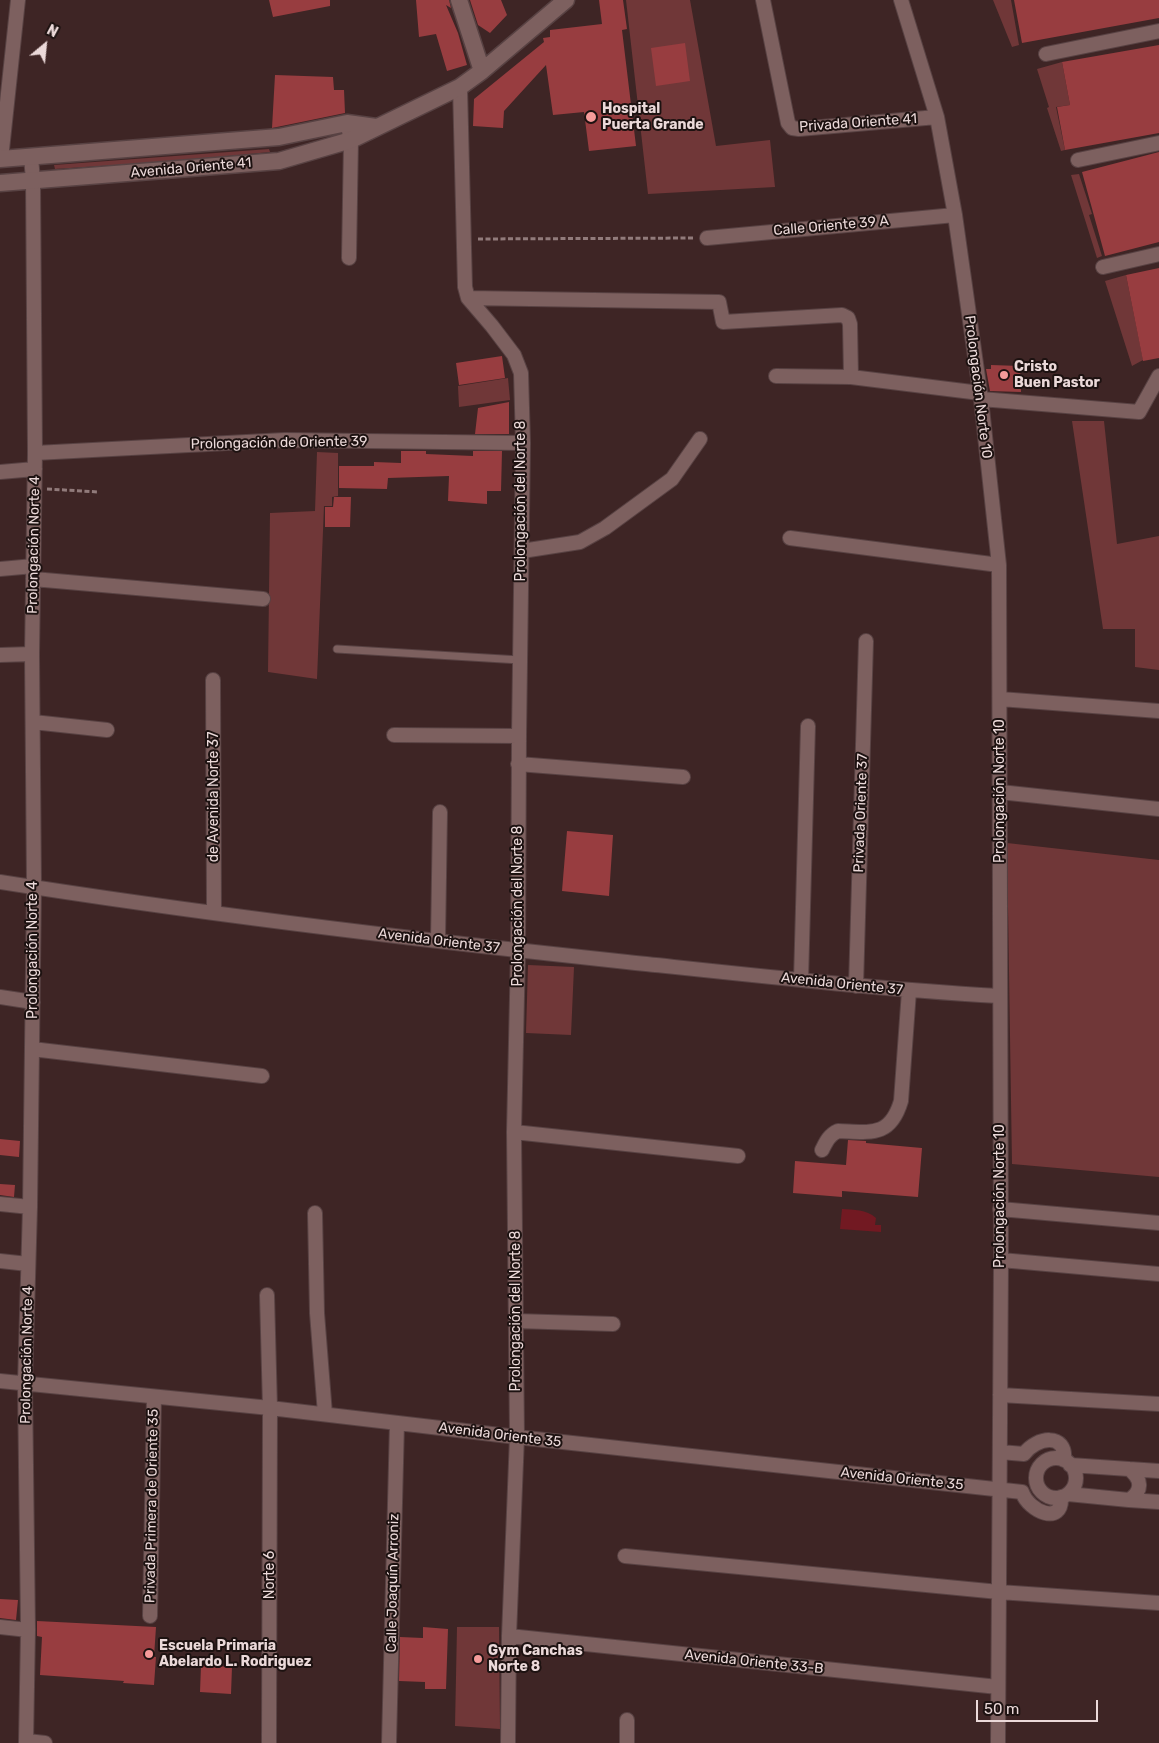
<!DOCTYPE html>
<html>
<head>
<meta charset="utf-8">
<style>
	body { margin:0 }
	#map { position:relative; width:1159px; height:1743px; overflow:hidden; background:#3e2525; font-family:Rubik,sans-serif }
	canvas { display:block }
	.north { position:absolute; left:20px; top:20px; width:50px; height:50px; -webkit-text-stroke:4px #1d1211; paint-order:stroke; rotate:28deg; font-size:14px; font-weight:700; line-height:20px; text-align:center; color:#ebd9d9 }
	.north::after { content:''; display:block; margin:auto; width:18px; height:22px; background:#ebd9d9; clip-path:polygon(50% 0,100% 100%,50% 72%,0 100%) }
	.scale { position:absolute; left:976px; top:1700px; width:122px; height:22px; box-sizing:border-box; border:2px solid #ebd9d9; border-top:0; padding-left:6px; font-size:15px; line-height:18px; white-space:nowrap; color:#ebd9d9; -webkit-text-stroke:4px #1d1211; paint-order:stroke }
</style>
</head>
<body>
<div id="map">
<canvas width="1159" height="1743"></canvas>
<div class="north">N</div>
<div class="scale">50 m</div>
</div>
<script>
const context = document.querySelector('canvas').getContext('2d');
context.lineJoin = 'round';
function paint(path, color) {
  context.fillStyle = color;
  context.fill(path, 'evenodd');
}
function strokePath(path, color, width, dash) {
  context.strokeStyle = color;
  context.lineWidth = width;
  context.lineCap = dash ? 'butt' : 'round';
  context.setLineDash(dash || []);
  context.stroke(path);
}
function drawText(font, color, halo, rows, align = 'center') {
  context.font = font + ' Rubik,sans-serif';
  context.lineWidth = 4;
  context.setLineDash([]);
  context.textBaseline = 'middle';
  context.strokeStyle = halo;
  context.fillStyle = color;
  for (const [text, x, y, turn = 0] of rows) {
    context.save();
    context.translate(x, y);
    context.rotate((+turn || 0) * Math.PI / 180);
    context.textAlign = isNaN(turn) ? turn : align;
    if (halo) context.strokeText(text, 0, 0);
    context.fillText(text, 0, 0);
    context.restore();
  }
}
paint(new Path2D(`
	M626 0H690L716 146 770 140 775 187 648 194Z
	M993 0H1011L1019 45 1012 47Z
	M1062 62 1070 105 1056 107 1065 150 1061 151 1047 108 1049 107 1037 69Z
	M269 149 270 152 176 161 55 169 54 165Z
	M1079 174 1092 214 1089 215 1102 256 1097 258 1071 175Z
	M1126 275 1143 360 1132 366 1105 281Z
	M508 378 510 400 459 407 458 386Z
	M1072 421H1104L1117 544 1159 536V670L1135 667V629H1103Z
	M317 452 338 453V496L332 497V506H324L317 679 268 672 270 513 315 511Z
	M1007 843 1159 860V1177L1012 1164Z
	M528 965 574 967 571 1035 526 1033Z
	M457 1627H499L500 1729 455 1726Z`), '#703738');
paint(new Path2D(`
	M842 1209C854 1210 866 1209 876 1218L875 1225H881V1232L840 1229Z`), '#721922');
paint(new Path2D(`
	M269 0H330V6L273 17Z
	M416 0H449L451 8 446 5 458 33 467 65 447 71 436 34 419 37Z
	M470 0H501L507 15 490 33 478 25Z
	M599 0H623L627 29 622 30 636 146 589 151 584 112 553 115 546 65 504 111 503 128 473 126 474 99 544 42 543 38 550 37V30L602 24Z
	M1014 0H1159V18L1022 43Z
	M685 43 690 81 656 86 651 48Z
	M1159 45V133L1065 150 1057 107 1070 105 1062 62Z
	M275 75 333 77 334 90H344L345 113 272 128Z
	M1159 152V242L1105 256 1082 172Z
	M1159 268V358L1143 361 1126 275Z
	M502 356 505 378 459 385 456 363Z
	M991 365 1020 366 1021 392 990 391 986 369H991Z
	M509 402V434H475L478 408Z
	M401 451H426V454L473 456V451H502L501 491H487V504L448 501 449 476 388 478 387 489 339 488V466H374V462L401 463Z
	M334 497H351L350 527H325V507H333Z
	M567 831 613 835 609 896 562 891Z
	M0 1139 20 1141 19 1157 0 1155Z
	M848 1140 866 1141V1143L922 1148 918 1197 842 1191V1197L793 1193 795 1161 846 1165Z
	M0 1184 15 1185 14 1197 0 1195Z
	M0 1599 18 1600 16 1620 0 1618Z
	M37 1621 156 1627 154 1657H156L154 1685 123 1683 124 1681 40 1675 42 1637 37 1636Z
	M423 1627 448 1629 446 1689H425V1682L399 1681 400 1637 423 1638Z
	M201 1665 232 1667 231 1694 200 1692Z`), '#983d40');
const service = new Path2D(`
	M337 649 520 660`);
const minor = new Path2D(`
	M763 0 788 123 792 128 799 129 937 117
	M901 0 937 117 955 215 981 399 999 565 1001 1260 998 1743
	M1046 54 1159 31
	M460 87 465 287 468 298 492 326 514 355 521 373 523 443 519 736 518 951 514 1132 517 1437 509 1636 508 1743
	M349 131 351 140 349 258
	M1 159 18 0
	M1078 160 1159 143
	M707 238 955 215
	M1103 267 1159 254
	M468 298 719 302 723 322 842 315 848 318 850 324 851 377
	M776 376 851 377 980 393
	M981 399 1139 412 1159 376
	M35 453 285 440 523 443
	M0 472 35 469
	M790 538 999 565
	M522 551 580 542 605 528 672 479 700 439
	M0 569 34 566
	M33 579 263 599
	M0 655 32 654
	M213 680 214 913
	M1000 699 1159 711
	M33 722 107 730
	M394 735 519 736
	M518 764 683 777
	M1000 792 1159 809
	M0 882C208 915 417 940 627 962 751 975 875 989 999 996
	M438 941 440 812
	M801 980 808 726
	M856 986 866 641
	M0 997 33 1002
	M32 1049 262 1076
	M514 1132 738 1156
	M822 1150C826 1142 829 1135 838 1131 870 1132 890 1138 901 1101L909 991
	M0 1204 30 1207
	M1000 1209 1159 1223
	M315 1213 317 1313 325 1414
	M1001 1260 1159 1274
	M0 1261 28 1264
	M267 1295 270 1408 269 1743
	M516 1321 613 1324
	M0 1381 270 1408 517 1437 1022 1492C1029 1512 1063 1526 1061 1497
	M1000 1395 1159 1404
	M1000 1452 1024 1454C1036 1437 1067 1432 1064 1460
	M1036 1478a20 20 0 1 1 40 0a20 20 0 1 1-40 0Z
	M1129 1469 1159 1471
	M1068 1494 1129 1500C1143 1491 1142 1479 1129 1469L1070 1465
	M1129 1500 1159 1502
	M625 1556 999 1592 1159 1603
	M150 1616 154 1397
	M0 1627 28 1630
	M509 1636 998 1687
	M27 1741 45 1743
	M26 1743 28 1630 25 1384 30 1207 34 887 32 654 35 453 33 180 31 157
	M389 1743 397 1423
	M627 1743V1720`);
const tertiary = new Path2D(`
	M459 0 482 71
	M0 159 279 137 347 123 376 127
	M0 183 279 161 351 140 460 87 482 71 566 0`);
strokePath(service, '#584243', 9);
strokePath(minor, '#584243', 16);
strokePath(tertiary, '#584243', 19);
strokePath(new Path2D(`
	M478 239 695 238
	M47 489 99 492`), '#917b7b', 3, [5, 2.5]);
strokePath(service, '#7d605f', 7);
strokePath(minor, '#7d605f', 14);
strokePath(tertiary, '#7d605f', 16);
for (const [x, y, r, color] of [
	[591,117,6,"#f59b9a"],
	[1004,375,5,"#f59b9a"],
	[149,1654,5,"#f59b9a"],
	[478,1659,5,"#f59b9a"]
]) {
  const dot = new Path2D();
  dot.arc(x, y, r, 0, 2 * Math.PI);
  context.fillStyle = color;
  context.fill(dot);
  strokePath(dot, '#1d1211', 2);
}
drawText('bold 14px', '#ebd9d9', '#1d1211', [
	["Hospital",602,109],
	["Puerta Grande",602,125],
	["Cristo",1014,367],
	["Buen Pastor",1014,383],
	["Escuela Primaria",159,1646],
	["Abelardo L. Rodriguez",159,1662],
	["Gym Canchas",488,1651],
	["Norte 8",488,1667]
], 'left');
drawText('14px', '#ebd9d9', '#1d1211', [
	["Privada Oriente 41",858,123,-4],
	["Avenida Oriente 41",191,168,-5],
	["Calle Oriente 39 A",831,226,-5],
	["Prolongación Norte 10",978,387,83],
	["Prolongación de Oriente 39",279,443,-1],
	["Prolongación del Norte 8",521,501,-90],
	["Prolongación Norte 4",34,545,-89],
	["Prolongación Norte 10",1000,791,-90],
	["de Avenida Norte 37",214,797,-90],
	["Privada Oriente 37",861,813,-88],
	["Prolongación del Norte 8",518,906,-90],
	["Avenida Oriente 37",439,941,7],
	["Prolongación Norte 4",33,950,-90],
	["Avenida Oriente 37",842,984,6],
	["Prolongación Norte 10",1000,1196,-90],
	["Prolongación del Norte 8",516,1311,-90],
	["Prolongación Norte 4",27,1355,-89],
	["Avenida Oriente 35",500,1435,7],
	["Avenida Oriente 35",902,1479,6],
	["Privada Primera de Oriente 35",152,1506,-89],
	["Norte 6",270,1575,-90],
	["Calle Joaquín Arroniz",393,1583,-89],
	["Avenida Oriente 33-B",754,1662,6]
]);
</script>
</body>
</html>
